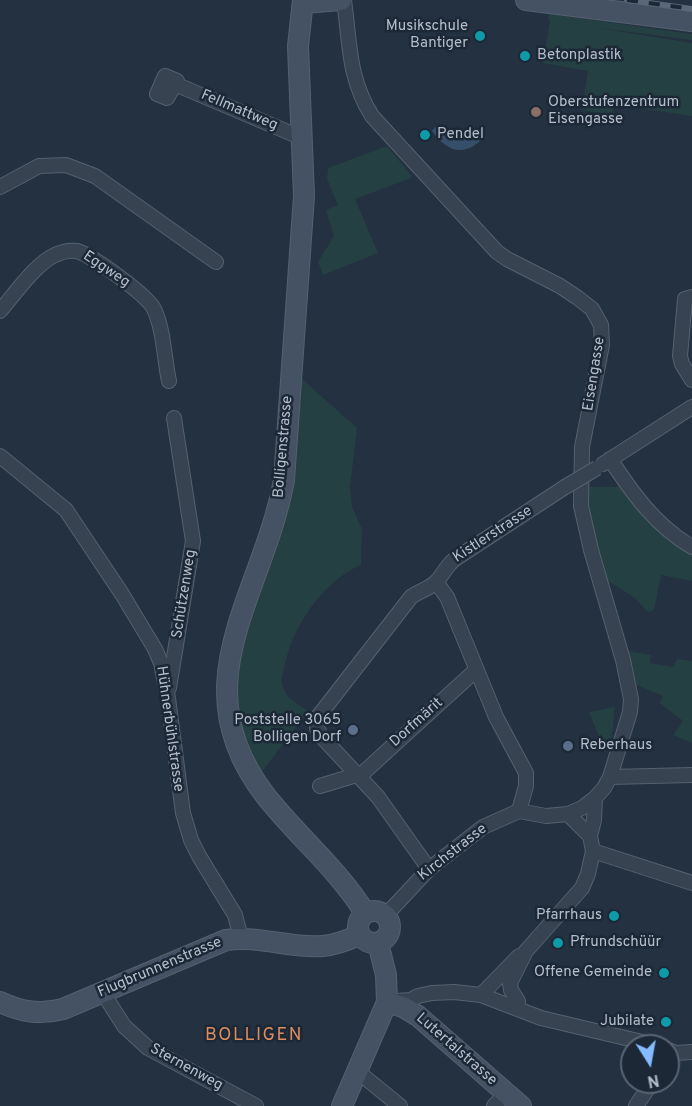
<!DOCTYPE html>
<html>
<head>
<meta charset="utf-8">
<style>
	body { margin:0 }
	#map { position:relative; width:692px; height:1106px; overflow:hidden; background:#233141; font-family:Overpass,sans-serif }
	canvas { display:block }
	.north { position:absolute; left:620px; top:1034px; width:60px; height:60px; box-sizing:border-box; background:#1c2836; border:2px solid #596472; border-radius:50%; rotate:169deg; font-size:16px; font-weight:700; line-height:24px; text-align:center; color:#b4becb }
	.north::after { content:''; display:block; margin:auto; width:21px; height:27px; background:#85bbff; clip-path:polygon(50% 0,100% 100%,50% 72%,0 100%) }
</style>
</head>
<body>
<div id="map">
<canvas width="692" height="1106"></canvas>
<div class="north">N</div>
</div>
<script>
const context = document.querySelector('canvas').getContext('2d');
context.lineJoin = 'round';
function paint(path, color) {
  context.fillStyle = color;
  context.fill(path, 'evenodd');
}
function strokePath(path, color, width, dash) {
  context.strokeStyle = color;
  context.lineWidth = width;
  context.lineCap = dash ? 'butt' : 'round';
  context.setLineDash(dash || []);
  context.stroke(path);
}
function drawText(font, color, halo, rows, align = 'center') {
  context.font = font + ' Overpass,sans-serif';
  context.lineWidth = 5;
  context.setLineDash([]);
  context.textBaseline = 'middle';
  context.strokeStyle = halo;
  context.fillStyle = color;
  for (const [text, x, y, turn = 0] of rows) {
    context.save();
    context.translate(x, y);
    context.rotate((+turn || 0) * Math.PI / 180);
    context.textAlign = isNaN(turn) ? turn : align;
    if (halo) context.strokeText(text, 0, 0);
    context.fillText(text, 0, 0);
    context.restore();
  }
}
paint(new Path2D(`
	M549 14 692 34V40L592 27 692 43V116L613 104 612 115 582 110 588 71 543 63 550 21 548 20Z
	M387 146 412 176 411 178 355 199 378 253 323 275 318 262 334 236 326 210 338 205 327 179 328 168Z
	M302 379 357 428 350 487 352 507 362 529 361 565C322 581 291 629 284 669 283 673 281 679 282 683 285 699 297 704 309 711L260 774 237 721 234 688 238 659 296 403H301Z
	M621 485 692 552V581L661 575 654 610 648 612 635 598 602 577 585 491 588 487H616Z
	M629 651 651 655 650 663 673 667 677 659 692 661V743L673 735 683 721 660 703 663 696 634 684 626 652Z
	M615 707 611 743 602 744 589 712Z`), '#254042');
paint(new Path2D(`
	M435 127 455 133 464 132 475 134 480 141C461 158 445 149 432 131Z`), '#354e69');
const street = new Path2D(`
	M344 0C350 43 348 78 372 116L497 252 507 259 560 286 578 298 592 309 601 325 602 345 582 447 581 506 591 550 623 660 631 699 630 712 610 777 604 788 595 798 582 808 568 814 546 816 519 811 483 827 429 869 385 916
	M165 76 177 81 167 98 157 94Z
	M175 84 302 138
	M0 187 39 166 66 165 95 176 216 262
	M692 297 685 299 680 356 682 364 692 380
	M0 311C15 294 35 264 55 255 61 252 70 250 77 251 93 256 147 295 154 309 164 330 164 358 169 381
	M0 456 66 510 122 594 155 649 161 663 168 698 183 813 191 840 199 856 235 915 241 938
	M610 459C633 494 656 526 692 547
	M603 464 692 407
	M436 582 447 597 496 717 526 773V786L519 811
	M169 688 193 541 174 418
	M610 777 692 775
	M320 786 363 773 476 670
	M590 836 594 820 595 798
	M593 851 692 883
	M429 869 378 797 321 736 317 728V718L411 597C419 591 429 589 436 582 443 575 446 566 455 559L565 487
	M103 993 124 1026 148 1048 256 1106
	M481 995 519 956
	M395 1001 411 1000 418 996 432 993 454 992 481 995 541 1018 659 1046
	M517 1008 518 1001 511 990 510 983 526 951 582 888 588 874 593 851 590 836 568 814
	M668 1050 676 1053 692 1052
	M357 1071 400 1106
	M494 1106 506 1094
	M636 1106 652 1082`);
const secondary = new Path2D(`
	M303 0 298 46 304 196 284 480C263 595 179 683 265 795 297 836 338 869 365 913
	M526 0 692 21
	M303 3 341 0
	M358 927a16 16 0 1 1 32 0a16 16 0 1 1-32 0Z
	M0 1002C21 1012 40 1015 63 1009L226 940C259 935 291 949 323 946 336 945 348 940 359 935
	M387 1002 403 1007 418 1016 521 1106
	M342 1106 387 1002 386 975 378 943`);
strokePath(street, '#55616e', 16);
strokePath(secondary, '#55616e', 22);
strokePath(street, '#374351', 14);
strokePath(secondary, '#455264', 20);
const rail = new Path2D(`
	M627 0 692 9`);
strokePath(rail, '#596778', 6);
strokePath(rail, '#1c2836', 4, [11]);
const streetBridge = new Path2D(`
	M565 487 597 468`);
strokePath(streetBridge, '#55616e', 16, []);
strokePath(streetBridge, '#374351', 14);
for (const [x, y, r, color] of [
	[480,36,6,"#0f9aa8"],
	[525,56,6,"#0f9aa8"],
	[536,112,6,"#8d6e63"],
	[425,135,6,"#0f9aa8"],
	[353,730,6,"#5c6f8a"],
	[568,746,6,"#5c6f8a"],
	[614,916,6,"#0f9aa8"],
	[558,943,6,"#0f9aa8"],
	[664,973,6,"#0f9aa8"],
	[666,1022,6,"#0f9aa8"]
]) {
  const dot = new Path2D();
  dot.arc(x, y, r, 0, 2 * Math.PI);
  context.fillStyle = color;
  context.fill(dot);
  strokePath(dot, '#1c2836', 2);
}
drawText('15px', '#b4becb', '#1c2836', [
	["Musikschule",468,27],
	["Bantiger",468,44],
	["Betonplastik",537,56,"left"],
	["Oberstufenzentrum",548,103,"left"],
	["Eisengasse",548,120,"left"],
	["Pendel",437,135,"left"],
	["Poststelle 3065",341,721],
	["Bolligen Dorf",341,738],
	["Reberhaus",580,746,"left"],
	["Pfarrhaus",602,916],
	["Pfrundschüür",570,943,"left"],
	["Offene Gemeinde",652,973],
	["Jubilate",654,1022]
], 'right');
drawText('15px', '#b4becb', '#1c2836', [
	["Fellmattweg",239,111,23],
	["Eggweg",106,270,34],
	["Eisengasse",595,374,-81],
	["Bolligenstrasse",284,447,-85],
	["Kistlerstrasse",493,535,-33],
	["Schützenweg",185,594,-81],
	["Dorfmärit",417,723,-42],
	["Hühnerbühlstrasse",169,729,82],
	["Kirchstrasse",453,853,-38],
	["Flugbrunnenstrasse",160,968,-23],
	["Lutertalstrasse",456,1050,41],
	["Sternenweg",186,1068,29]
]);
context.letterSpacing = '1.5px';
drawText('18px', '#de8e5c', '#1c2836', [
	["BOLLIGEN",254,1036]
]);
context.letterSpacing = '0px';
</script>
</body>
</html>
